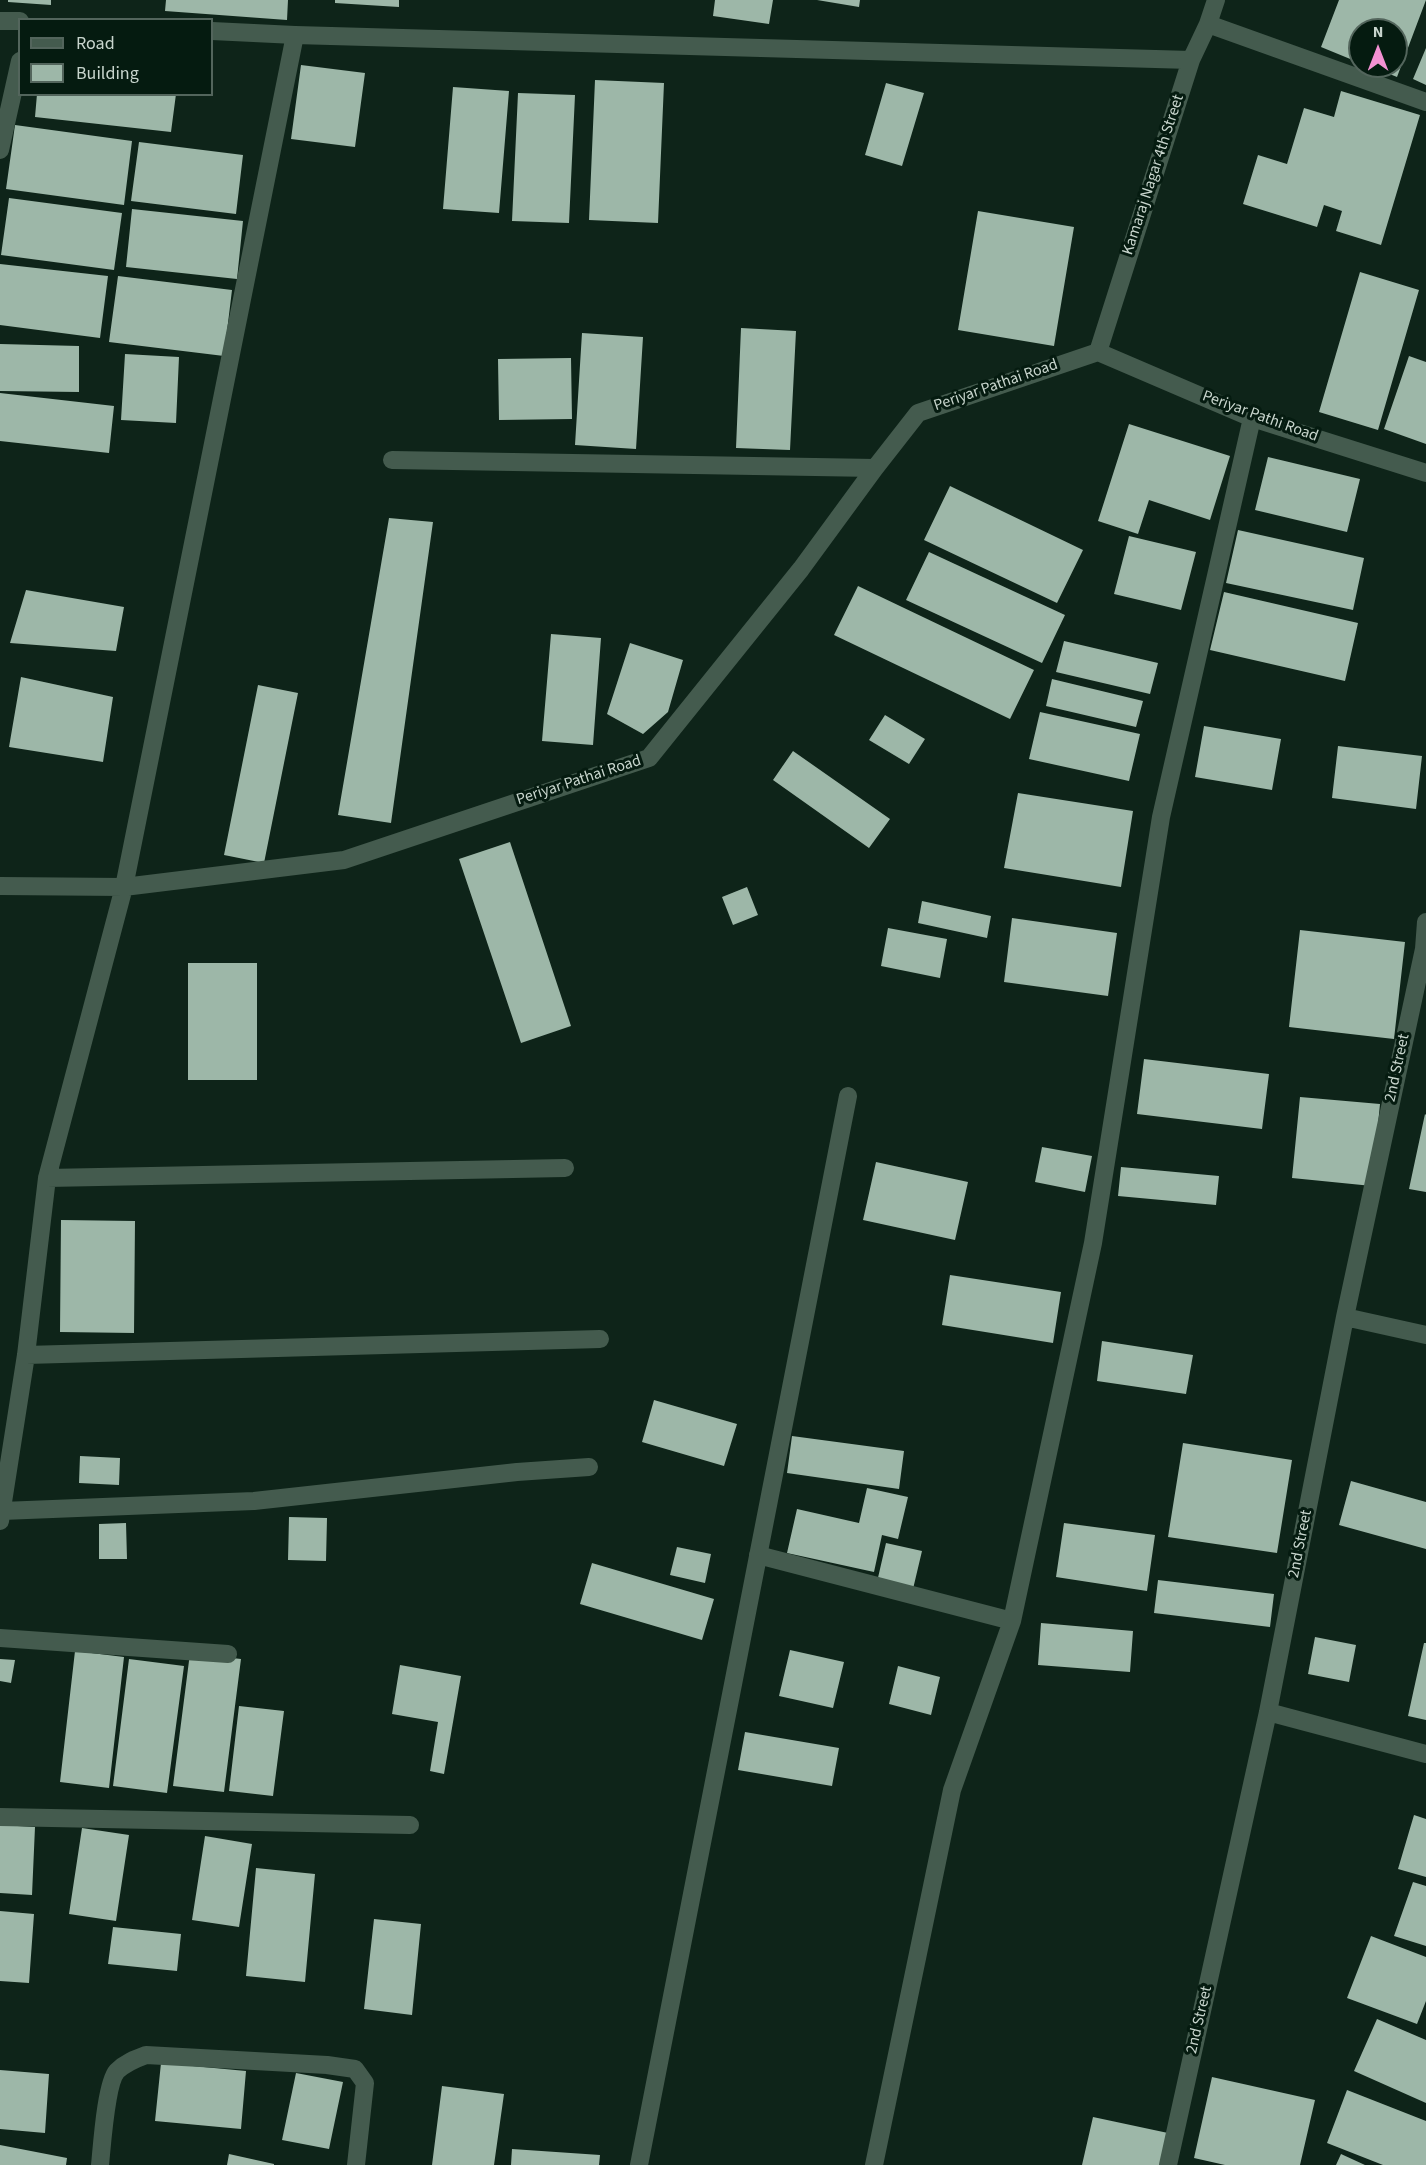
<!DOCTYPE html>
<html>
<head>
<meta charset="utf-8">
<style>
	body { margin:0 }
	#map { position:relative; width:1426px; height:2165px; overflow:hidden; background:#0e2419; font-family:"Source Sans 3",sans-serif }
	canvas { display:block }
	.legend { position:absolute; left:18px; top:18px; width:195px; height:78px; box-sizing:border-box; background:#051b10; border:2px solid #53655c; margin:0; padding:8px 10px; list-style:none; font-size:18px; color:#c8d5cd }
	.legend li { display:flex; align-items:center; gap:12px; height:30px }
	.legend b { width:30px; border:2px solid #53655c }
	.north { position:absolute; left:1348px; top:18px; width:60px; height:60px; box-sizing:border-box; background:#051b10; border:2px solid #53655c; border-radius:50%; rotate:0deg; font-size:16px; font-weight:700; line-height:24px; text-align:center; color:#c8d5cd }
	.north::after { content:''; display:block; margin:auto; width:21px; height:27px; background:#f491d3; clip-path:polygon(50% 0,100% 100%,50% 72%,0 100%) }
</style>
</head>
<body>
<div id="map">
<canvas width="1426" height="2165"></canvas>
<ul class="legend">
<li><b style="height:8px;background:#445b4e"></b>Road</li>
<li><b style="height:16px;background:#9db7a8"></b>Building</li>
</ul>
<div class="north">N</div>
</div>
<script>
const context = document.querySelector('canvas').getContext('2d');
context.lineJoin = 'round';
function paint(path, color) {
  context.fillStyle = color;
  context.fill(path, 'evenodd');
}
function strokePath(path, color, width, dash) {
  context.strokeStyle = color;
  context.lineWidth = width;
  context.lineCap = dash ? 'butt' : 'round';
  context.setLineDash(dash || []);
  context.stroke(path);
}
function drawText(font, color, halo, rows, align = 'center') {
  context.font = font + ' "Source Sans 3",sans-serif';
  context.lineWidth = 6;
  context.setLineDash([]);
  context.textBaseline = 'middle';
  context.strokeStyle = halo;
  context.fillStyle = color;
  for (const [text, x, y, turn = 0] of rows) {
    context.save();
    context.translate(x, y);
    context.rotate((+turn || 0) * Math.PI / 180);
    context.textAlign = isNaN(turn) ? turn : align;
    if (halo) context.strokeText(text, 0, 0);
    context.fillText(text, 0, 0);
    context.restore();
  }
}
paint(new Path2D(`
	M8 0H51V5L8 2Z
	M166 0H288L287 20 165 11Z
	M335 0H399V7L335 3Z
	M715 0H773L769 24 713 16Z
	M817 0H860L859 7Z
	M1339 0H1426L1397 77 1370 66H1396V30H1360V63L1321 47Z
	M1426 48V85L1413 79Z
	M301 65 365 73 355 147 291 139Z
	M595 80 664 83 658 223 589 220Z
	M886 83 924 93 902 166 865 155Z
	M453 87 509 91 499 213 443 209Z
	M1341 91 1420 115 1381 245 1336 231 1342 211 1324 205 1317 227 1243 204 1258 155 1287 164 1304 108 1334 117Z
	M518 93 575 95 569 223 512 221Z
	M37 94H176L171 132 35 117Z
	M15 125 132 141 124 205 6 189Z
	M139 142 243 155 236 214 131 201Z
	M9 198 122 213 114 270 1 255Z
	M132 209 243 221 237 279 126 267Z
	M978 211 1074 227 1054 346 958 330Z
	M0 264 108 276 100 338 0 325Z
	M1360 272 1419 290 1378 430 1319 412Z
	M118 276 232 290 224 356 109 342Z
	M741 328 796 331 790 450 736 448Z
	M582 333 643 337 636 449 575 445Z
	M0 344 79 346V392L0 391Z
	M125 354 179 357 176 423 121 420Z
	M1409 356 1426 362V444L1384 429Z
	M571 358 572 419 499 420 498 359Z
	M0 393 114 406 109 453 0 441Z
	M1129 424 1230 456 1210 520 1149 500 1138 534 1098 521Z
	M1268 457 1360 479 1347 532 1255 510Z
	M950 486 1083 550 1057 603 924 540Z
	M389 518 433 522 391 823 338 815Z
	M1238 530 1364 558 1353 610 1226 583Z
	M1129 536 1196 552 1181 610 1114 594Z
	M929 552 1065 615 1042 663 906 600Z
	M858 586 1034 670 1010 719 834 635Z
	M26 590 124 607 116 651 10 643Z
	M1224 592 1358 623 1345 681 1210 650Z
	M551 634 601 638 593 745 542 741Z
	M1064 641 1158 663 1150 694 1056 672Z
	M630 643 683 660 668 712 643 734 607 714Z
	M21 677 113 697 103 762 9 747Z
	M1052 679 1143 701 1136 727 1046 706Z
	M258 685 298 693 264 863 224 855Z
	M1040 712 1140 734 1129 781 1029 759Z
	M885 715 925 739 909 764 869 740Z
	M1204 726 1281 739 1272 790 1195 777Z
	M1338 746 1422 756 1416 809 1332 798Z
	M793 751 890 819 869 848 773 780Z
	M1018 793 1133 811 1121 887 1004 868Z
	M510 842 571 1026 521 1043 459 859Z
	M747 887 758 915 733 925 722 897Z
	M922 901 991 916 987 938 918 923Z
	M1012 918 1117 933 1108 996 1004 982Z
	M888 928 947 939 940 978 881 966Z
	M1300 930 1405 942 1394 1039 1289 1027Z
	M188 963H257V1080H188Z
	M1144 1059 1269 1074 1262 1129 1137 1114Z
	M1300 1097 1380 1104 1372 1186 1292 1178Z
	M1425 1114 1426 1115V1192L1409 1189Z
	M1042 1147 1092 1156 1085 1192 1035 1182Z
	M876 1162 968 1182 955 1240 863 1220Z
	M1121 1167 1219 1176 1216 1205 1118 1196Z
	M61 1220 135 1221 134 1333 60 1332Z
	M950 1275 1061 1292 1053 1343 942 1325Z
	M1102 1341 1193 1355 1186 1394 1097 1381Z
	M654 1400 737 1424 724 1466 642 1442Z
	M792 1436 904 1451 899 1489 787 1473Z
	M1183 1443 1292 1460 1277 1553 1168 1537Z
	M80 1456 120 1458 119 1485 79 1483Z
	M1351 1481 1426 1502V1549L1339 1525Z
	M867 1488 908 1497 898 1539 882 1535 874 1572 787 1553 797 1509 859 1523Z
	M289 1517 327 1518 326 1561 288 1560Z
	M126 1523 127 1559H99V1524Z
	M1064 1523 1155 1535 1147 1591 1056 1577Z
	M886 1543 922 1551 913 1589 877 1582Z
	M677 1547 711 1554 705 1583 670 1575Z
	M592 1563 714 1599 702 1640 580 1604Z
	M1158 1580 1274 1594 1270 1627 1154 1613Z
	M1041 1623 1133 1631 1130 1672 1038 1665Z
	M1315 1637 1356 1645 1349 1682 1308 1674Z
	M1424 1643H1426V1720L1408 1716Z
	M790 1650 844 1662 833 1708 779 1696Z
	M75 1651 124 1657 109 1788 60 1782Z
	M190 1653 241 1659 224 1792 173 1786Z
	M0 1659 15 1660 11 1683 0 1681Z
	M129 1659 184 1666 167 1793 113 1786Z
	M400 1665 461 1676 444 1774 430 1771 438 1722 392 1714Z
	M898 1666 940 1677 931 1715 889 1704Z
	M239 1706 284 1711 273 1796 229 1791Z
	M745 1732 839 1748 832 1786 738 1770Z
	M1414 1815 1426 1819V1877L1398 1869Z
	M0 1825 35 1827 32 1895 0 1893Z
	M82 1828 129 1835 116 1921 69 1914Z
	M205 1836 252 1844 239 1927 192 1920Z
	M256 1868 315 1874 305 1982 246 1976Z
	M1413 1882 1426 1886V1946L1394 1936Z
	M0 1911 34 1914 29 1983 0 1981Z
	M374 1919 421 1924 412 2015 364 2009Z
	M113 1927 181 1934 177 1971 108 1964Z
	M1371 1936 1426 1957V2001L1417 2024 1347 1998Z
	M1377 2019 1426 2040V2103L1354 2071Z
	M161 2063 246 2071 241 2129 155 2121Z
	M0 2070 49 2074 45 2133 0 2129Z
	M296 2073 343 2082 329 2149 282 2140Z
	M1212 2077 1315 2100 1300 2165H1225L1194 2158Z
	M442 2086 504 2094 494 2165H432Z
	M1347 2090 1426 2121V2165H1383L1327 2143Z
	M1093 2117 1168 2133 1161 2165H1082Z
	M0 2145 67 2158 66 2165H0Z
	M512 2149 600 2155 599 2165H511Z
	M229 2154 274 2164V2165H227Z
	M1341 2154 1365 2165H1336Z`), '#9db7a8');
strokePath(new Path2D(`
	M0 21H20
	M1208 24 1426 102
	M212 31 295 35 1191 60
	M0 150 20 61
	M1098 352 1191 60 1208 24 1216 0
	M1098 352 1252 418 1426 473
	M392 460 875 468
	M0 886 124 887 344 860 649 758 801 569 875 468 918 413 1098 352
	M47 1178 565 1168
	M1345 1317 1426 1335
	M26 1355 600 1339
	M2 1511 254 1501 517 1472 589 1467
	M0 1521 26 1355 47 1178 124 887 295 35
	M758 1555 1012 1621
	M0 1638 228 1654
	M1268 1712 1426 1754
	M0 1817 410 1825
	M100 2165C102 2146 106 2083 117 2071 125 2063 135 2059 146 2055L327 2065 355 2069 365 2083 356 2165
	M639 2165 848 1096
	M874 2165 952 1790 1012 1621 1093 1243 1161 817 1252 418
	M1168 2165 1268 1712 1345 1317 1424 949 1426 922`), '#445b4e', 18);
drawText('16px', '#c8d5cd', '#051b10', [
	["Kamaraj Nagar 4th Street",1154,175,-72],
	["Periyar Pathai Road",996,386,-19],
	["Periyar Pathi Road",1260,417,20],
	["Periyar Pathai Road",579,781,-18],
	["2nd Street",1398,1068,-78],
	["2nd Street",1301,1544,-79],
	["2nd Street",1200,2020,-77]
]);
</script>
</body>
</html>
